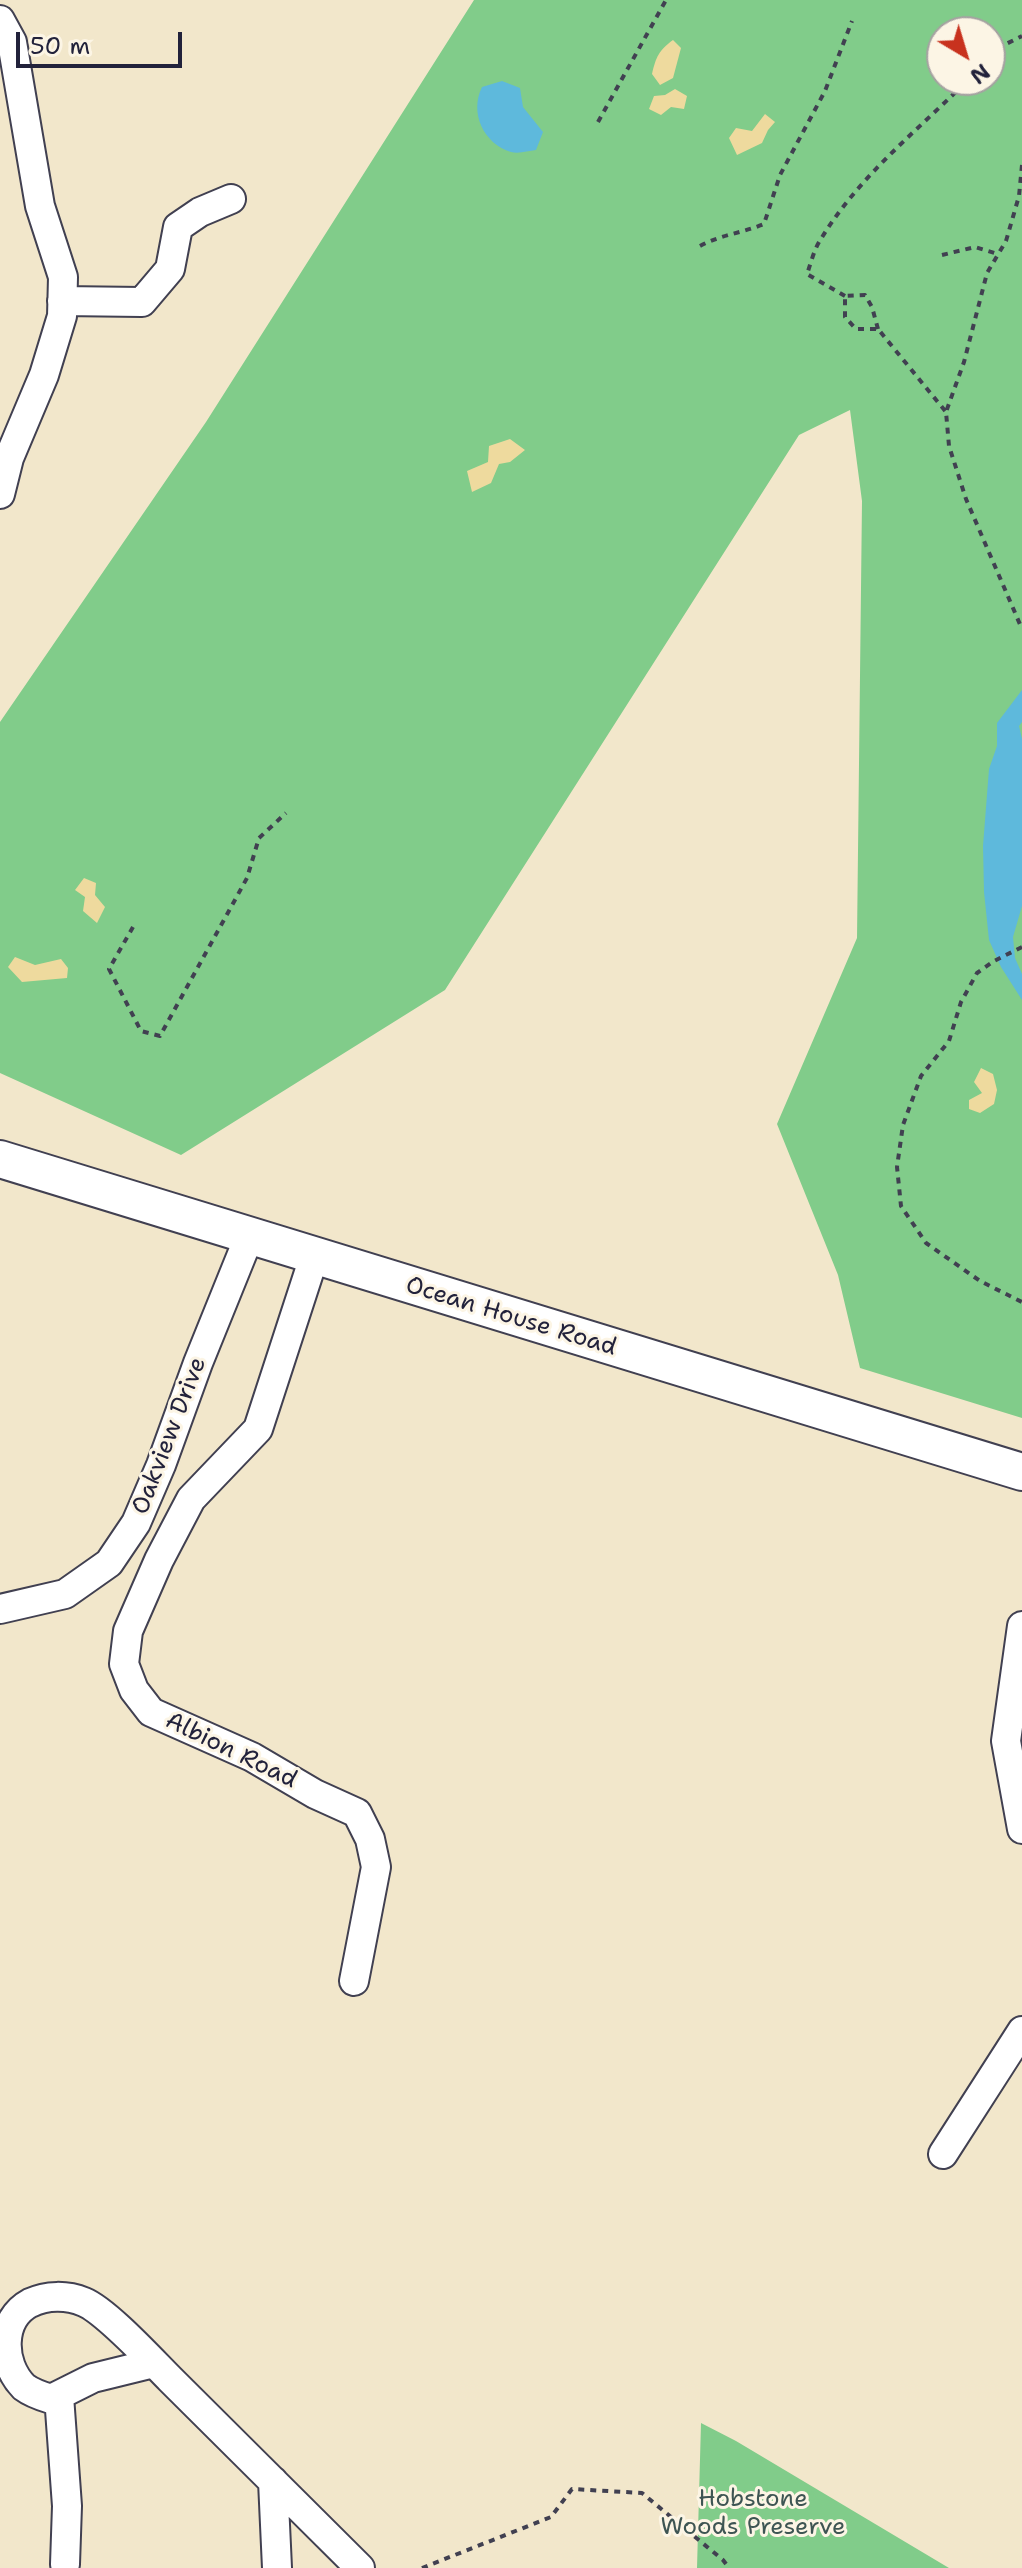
<!DOCTYPE html>
<html>
<head>
<meta charset="utf-8">
<style>
	body { margin:0 }
	#map { position:relative; width:1022px; height:2568px; overflow:hidden; background:#f2e7cb; font-family:"Shantell Sans",sans-serif }
	canvas { display:block }
	.north { position:absolute; left:926px; top:16px; width:80px; height:80px; box-sizing:border-box; background:#fcf5e5; border:2px solid #a5a1a1; border-radius:50%; rotate:142deg; font-size:22px; font-weight:700; line-height:32px; text-align:center; color:#22223b }
	.north::after { content:''; display:block; margin:auto; width:28px; height:36px; background:#c8321e; clip-path:polygon(50% 0,100% 100%,50% 72%,0 100%) }
	.scale { position:absolute; left:16px; top:32px; width:166px; height:36px; box-sizing:border-box; border:4px solid #22223b; border-top:0; padding-left:10px; font-size:24px; line-height:28px; white-space:nowrap; color:#22223b; -webkit-text-stroke:6px #fcf5e5; paint-order:stroke }
</style>
</head>
<body>
<div id="map">
<canvas width="1022" height="2568"></canvas>
<div class="north">N</div>
<div class="scale">50 m</div>
</div>
<script>
const context = document.querySelector('canvas').getContext('2d');
context.lineJoin = 'round';
function paint(path, color) {
  context.fillStyle = color;
  context.fill(path, 'evenodd');
}
function strokePath(path, color, width, dash) {
  context.strokeStyle = color;
  context.lineWidth = width;
  context.lineCap = dash ? 'butt' : 'round';
  context.setLineDash(dash || []);
  context.stroke(path);
}
function drawText(font, color, halo, rows, align = 'center') {
  context.font = font + ' "Shantell Sans",sans-serif';
  context.lineWidth = 6;
  context.setLineDash([]);
  context.textBaseline = 'middle';
  context.strokeStyle = halo;
  context.fillStyle = color;
  for (const [text, x, y, turn = 0] of rows) {
    context.save();
    context.translate(x, y);
    context.rotate((+turn || 0) * Math.PI / 180);
    context.textAlign = isNaN(turn) ? turn : align;
    if (halo) context.strokeText(text, 0, 0);
    context.fillText(text, 0, 0);
    context.restore();
  }
}
paint(new Path2D(`
	M474 0H1022V1418L860 1368 838 1275 777 1124 857 938 862 501 850 410 799 435 445 990 181 1155 0 1073V722L206 422ZM942 32H990V80H942Z
	M701 2423 736 2441 949 2568H697Z`), '#81cc8a');
paint(new Path2D(`
	M673 40 681 48 673 78 660 85 652 74C656 57 659 50 673 40Z
	M675 89 687 96 684 109 671 107 661 115 649 109 654 96 665 95Z
	M765 114 775 122 768 130 762 143 737 155 729 138 736 128 752 131Z
	M510 439 525 450 510 462 499 464 491 483 472 492 467 471 488 462 489 446Z
	M84 878 96 883 95 895 105 907 97 923 83 911 85 897 75 890Z
	M15 957 35 965 61 959 68 968 67 978 22 982 8 967Z
	M981 1068 993 1074 997 1090 994 1104 980 1113 969 1109V1100L982 1093 974 1082Z`), '#eeda9e');
paint(new Path2D(`
	M502 81 520 88 523 107 543 132 536 150C528 151 519 154 511 152 484 144 469 113 482 87Z
	M1022 690V722L1019 726 1022 739V906L1013 937 1015 958 1022 974V1000L1001 967 989 940 984 892 983 846 989 769 997 746V723Z`), '#5eb9dc');
const minor = new Path2D(`
	M0 20 12 42 40 206 63 277 62 316 44 375 9 458 0 494
	M62 301 142 302 170 269 178 227 200 212 231 199
	M314 1257 258 1429 191 1499 159 1560 128 1631 124 1664 134 1690 151 1712 252 1757 315 1794 357 1813 370 1839 376 1867 354 1981
	M0 1609 65 1594 109 1563 136 1523 161 1465 198 1363 249 1237
	M1022 1626 1006 1741 1022 1829
	M943 2154 1022 2031
	M154 2363 93 2378 51 2399C41 2396 32 2393 24 2387 0 2363 0 2319 30 2303 47 2295 67 2295 84 2302 106 2311 151 2360 170 2379 233 2442 297 2505 360 2568
	M59 2396 67 2506 65 2564
	M273 2481 277 2568`);
const major = new Path2D(`
	M0 1159 1022 1472`);
strokePath(minor, '#414051', 32);
strokePath(major, '#414051', 40);
strokePath(new Path2D(`
	M990 59 1004 45 1022 36
	M598 122 666 0
	M1022 165 1019 196 1006 241 987 273 964 362 946 412 949 446 966 499 1022 629
	M700 246C720 235 742 233 764 224L780 175 825 91 852 21
	M942 255 975 247 998 254
	M845 296 807 274C811 263 814 249 821 239 859 176 917 131 968 80
	M878 329 872 307 865 295 845 296V317L856 329H878L946 412
	M133 927 109 969 141 1031 160 1036 247 878 259 838 286 813
	M1022 947 994 961 977 973 961 1002 949 1041 921 1076 903 1125 897 1167 901 1206 926 1243 980 1281 1022 1302
	M422 2568 551 2517 572 2489 642 2493 723 2560 729 2568`), '#414051', 4, [6, 6]);
strokePath(minor, '#fff', 28);
strokePath(major, '#fff', 36);
drawText('24px', '#22223b', '#fcf5e5', [
	["Ocean House Road",511,1317,17],
	["Oakview Drive",170,1436,-69],
	["Albion Road",231,1751,26]
]);
drawText('24px', '#3e5553', '#fcf5e5', [
	["Hobstone",753,2500],
	["Woods Preserve",753,2528]
]);
</script>
</body>
</html>
